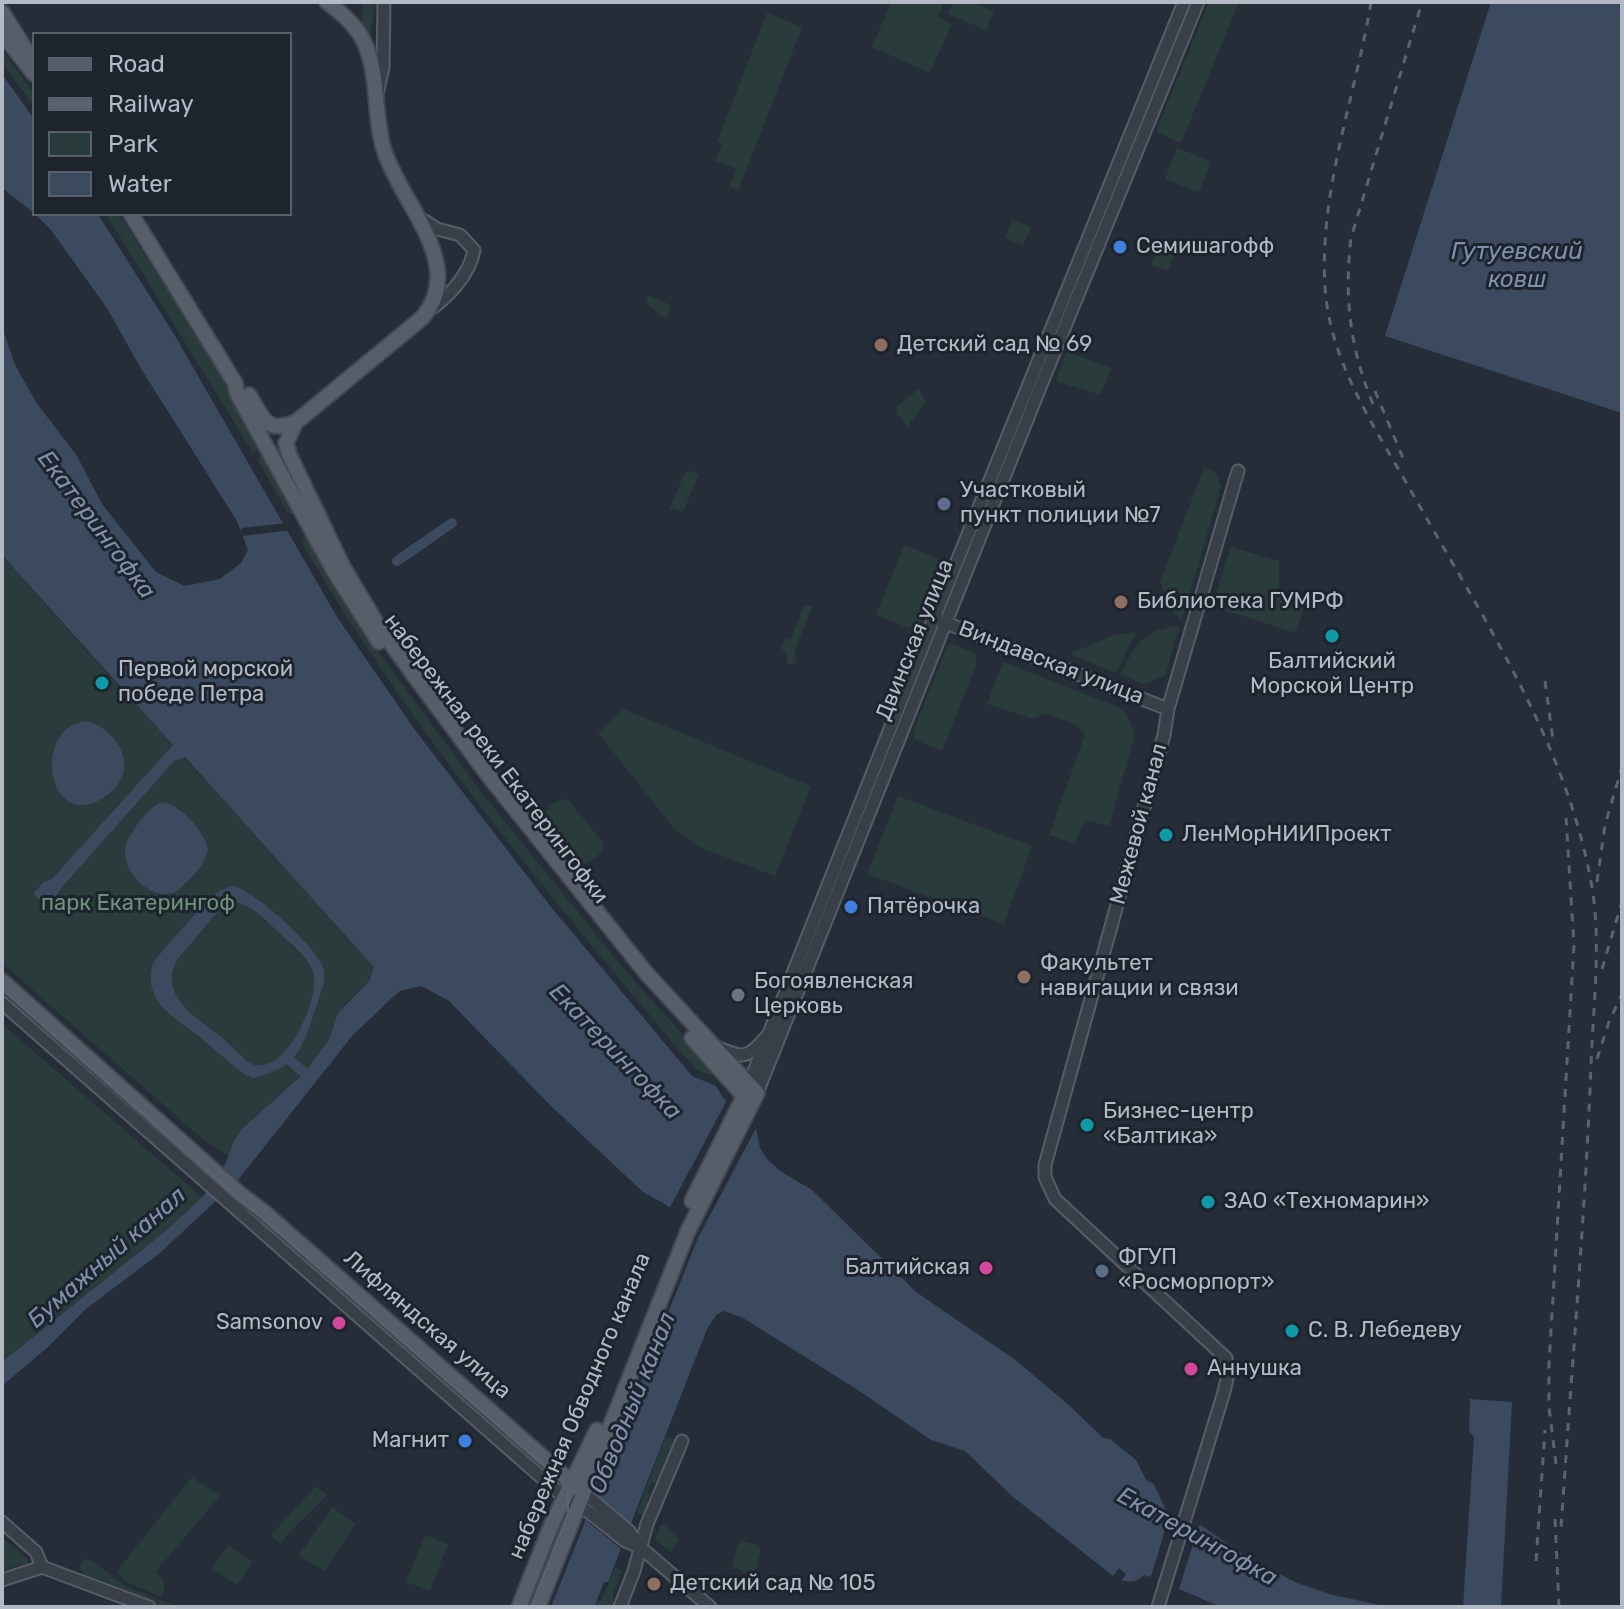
<!DOCTYPE html>
<html>
<head>
<meta charset="utf-8">
<style>
	body { margin:0 }
	#map { position:relative; width:1624px; height:1609px; overflow:hidden; background:#252d38; font-family:Rubik,sans-serif }
	canvas { display:block }
	.frame { position:absolute; inset:0; border:4px solid #b3bac5; pointer-events:none }
	.legend { position:absolute; left:32px; top:32px; width:260px; height:184px; box-sizing:border-box; background:#1d242e; border:2px solid #59606a; margin:0; padding:10px 14px; list-style:none; font-size:24px; color:#b3bac5 }
	.legend li { display:flex; align-items:center; gap:16px; height:40px }
	.legend b { width:40px; border:2px solid #59606a }
</style>
</head>
<body>
<div id="map">
<canvas width="1624" height="1609"></canvas>
<div class="frame"></div>
<ul class="legend">
<li><b style="height:10px;background:#565e69"></b>Road</li>
<li><b style="height:10px;background:#5b636f"></b>Railway</li>
<li><b style="height:22px;background:#2a3b3b"></b>Park</li>
<li><b style="height:22px;background:#3c4a60"></b>Water</li>
</ul>
</div>
<script>
const context = document.querySelector('canvas').getContext('2d');
context.lineJoin = 'round';
function paint(path, color) {
  context.fillStyle = color;
  context.fill(path, 'evenodd');
}
function strokePath(path, color, width, dash) {
  context.strokeStyle = color;
  context.lineWidth = width;
  context.lineCap = dash ? 'butt' : 'round';
  context.setLineDash(dash || []);
  context.stroke(path);
}
function drawText(font, color, halo, rows, align = 'center') {
  context.font = font + ' Rubik,sans-serif';
  context.lineWidth = 6;
  context.setLineDash([]);
  context.textBaseline = 'middle';
  context.strokeStyle = halo;
  context.fillStyle = color;
  for (const [text, x, y, turn = 0] of rows) {
    context.save();
    context.translate(x, y);
    context.rotate((+turn || 0) * Math.PI / 180);
    context.textAlign = isNaN(turn) ? turn : align;
    if (halo) context.strokeText(text, 0, 0);
    context.fillText(text, 0, 0);
    context.restore();
  }
}
paint(new Path2D(`
	M363 2H376L370 35 362 24Z
	M891 2H944L938 17 952 24 930 73 872 47Z
	M953 2H974L994 11 986 30 948 14Z
	M1209 2H1239L1181 143 1156 132Z
	M767 13 802 27 738 191 729 187 736 169 715 161 722 144 717 142Z
	M2 50 34 94V106L2 63Z
	M1177 148 1211 161 1199 192 1165 179Z
	M106 214 120 216 204 348 262 447 253 453Z
	M1012 220 1031 227 1023 245 1005 238Z
	M1157 249 1174 256 1168 271 1151 265Z
	M648 295 671 305 666 320 645 302Z
	M1067 351 1112 369 1100 395 1056 381Z
	M919 389 926 402 907 427 897 413V406Z
	M266 453 301 519 287 512 257 459Z
	M1204 468 1215 472 1221 486 1182 621 1173 613 1160 582Z
	M691 471 699 474 683 512 673 509 669 510 685 472Z
	M304 532 309 533 346 601 378 651 479 789 623 968 723 1079 696 1070C555 903 413 734 303 545Z
	M904 545 947 562 919 632 876 615Z
	M1231 547 1279 561V593L1303 608 1296 633 1212 606Z
	M2 555 77 640 375 966 370 980 343 1006 329 1040 308 1068 243 1128 229 1156 206 1142 2 963Z
	M807 605 812 607 795 650 796 663 788 665 786 651 781 649 786 638 790 640 804 606Z
	M1175 626 1179 628 1165 676 1144 684 1120 675C1135 646 1141 632 1175 626Z
	M1136 632 1116 673 1070 654 1114 635Z
	M949 643 976 653V665L942 751 915 740 913 732Z
	M1003 662 1119 707C1129 714 1135 729 1133 741L1109 826 1086 820 1074 843 1049 835 1085 735 1077 725 1044 713 1035 719 987 704Z
	M623 709 811 786 775 876 699 847 676 831 598 733Z
	M898 796 1032 846 1004 924 867 874Z
	M565 799 570 802 604 844 601 853 586 864 578 861 545 820C544 809 555 800 565 799Z
	M2 1024 202 1197 168 1229 2 1362Z
	M666 1436 679 1441 658 1483H651L648 1492 650 1494 643 1515 637 1513Z
	M192 1477 220 1496 156 1571C165 1581 167 1584 162 1597L127 1583 117 1571Z
	M316 1486 327 1495 280 1543 271 1535Z
	M332 1507 356 1524 324 1571 299 1555Z
	M664 1524 679 1540 671 1552 655 1540 660 1526Z
	M425 1535 448 1544 430 1591 406 1582Z
	M3 1538 28 1559V1563L2 1570Z
	M740 1540 758 1545 761 1551 753 1577 732 1566Z
	M228 1545 253 1562 237 1585 212 1568Z
	M84 1559 91 1560 125 1586 178 1607H163L87 1578 79 1566Z
	M615 1567 622 1571 613 1593 614 1607H594L596 1600 601 1601Z`), '#2a3b3b');
paint(new Path2D(`
	M1491 2H1622V413L1385 336Z
	M2 74 34 119V213L2 188Z
	M35 214H98L175 336 337 617 415 730 551 907 692 1076 716 1086 726 1102 756 1128 760 1148 766 1158 780 1171 812 1190 916 1292 1014 1359 1070 1406 1103 1438 1110 1439 1136 1460 1146 1480 1154 1484 1169 1517 1202 1526 1247 1557 1295 1582 1329 1594 1388 1607H1221L1151 1577 1144 1575C1137 1582 1131 1583 1122 1580L1126 1574 1119 1568 1113 1576 1012 1496 965 1451 931 1440 858 1390 743 1318 724 1311 716 1315 707 1329 608 1582H604L594 1607H551L698 1238 670 1207 643 1192 550 1105 449 1001 421 986 400 991 394 996 352 1036 238 1180 160 1253 86 1309 49 1346 2 1386V1362L168 1229 202 1197 220 1177 234 1141 243 1128 305 1072 329 1040 338 1013 370 980 374 967 185 757 174 761 62 887 48 907 33 894 44 882 52 879 173 745 2 555V327L15 365 36 402 77 456 102 504 156 572 185 586 220 579 241 563 248 550 237 521 140 367 107 308 51 230Z
	M87 721C117 729 140 767 111 792 49 844 28 726 87 721Z
	M162 802C180 804 204 831 208 849 206 861 198 871 189 880 185 883 179 890 175 892 151 902 123 872 125 850 126 839 133 831 139 822 146 813 151 807 162 802Z
	M233 886C253 889 317 948 323 967 327 979 321 992 317 1004 304 1043 300 1068 253 1078L244 1074C229 1062 215 1050 201 1038 178 1020 143 1002 152 967 154 959 176 936 182 929 198 912 209 892 233 886ZM234 902C252 905 262 916 275 929 287 941 312 958 314 976 318 1003 283 1083 248 1062 239 1053 230 1045 221 1037 200 1020 160 997 175 964 179 955 188 948 194 940 206 927 217 907 234 902Z
	M1470 1399 1512 1402 1501 1607H1463L1474 1437 1469 1431Z`), '#3c4a60');
paint(new Path2D(`
	M288 523 292 530 242 536 241 528Z
	M726 1102 756 1128 698 1238 670 1207Z
	M597 1494 632 1524 622 1550 587 1521Z
	M1171 1510 1172 1514 1200 1522 1178 1592 1150 1580Z`), '#252d38');
strokePath(new Path2D(`
	M397 561 452 523
	M290 1052 286 1057 308 1076`), '#3c4a60', 10);
const minor = new Path2D(`
	M378 90 383 67 384 2
	M417 216 437 229 460 235 474 250C470 274 448 298 428 311
	M941 621 1168 709
	M2 1003 565 1498 590 1513 625 1541 640 1547 710 1607
	M716 1047C742 1058 747 1060 766 1037
	M747 1089 934 618 1184 2
	M757 1093 1043 380 1198 2
	M583 1492 629 1531 640 1547
	M2 1522 36 1552 42 1567
	M2 1580 42 1567 149 1607
	M620 1607 634 1571 647 1524 682 1441
	M1158 1607 1224 1392 1228 1374 1226 1358 1055 1199 1045 1177V1165L1164 735 1168 709 1238 471`);
const major = new Path2D(`
	M327 2C342 13 357 26 364 42 380 76 373 115 384 150 397 190 431 227 437 267 440 286 434 304 422 318L296 422 286 443 289 454 342 565 377 624 416 678 491 779 647 974 757 1093 688 1231 538 1607
	M2 12 34 63
	M2 33 34 74
	M131 214 235 383 237 393 334 571 379 642
	M249 395C264 419 265 434 296 422
	M2 981 240 1194 264 1212 578 1488
	M692 1201 744 1096 692 1038
	M519 1607 551 1526 597 1430`);
strokePath(minor, '#565d67', 15);
strokePath(major, '#414852', 18);
strokePath(minor, '#383f49', 11);
strokePath(major, '#565e69', 14);
strokePath(new Path2D(`
	M2 989 560 1480 568 1492V1514L531 1607`), '#5b636f', 2);
strokePath(new Path2D(`
	M1371 2C1356 95 1319 190 1325 286 1329 363 1378 432 1415 498 1483 618 1566 743 1591 882 1602 939 1593 1007 1591 1065 1585 1220 1571 1375 1561 1529
	M1375 391 1403 458
	M1373 404C1350 349 1344 297 1351 238L1422 2
	M1545 681 1553 740
	M1597 882 1605 825 1622 767
	M1602 969 1622 902
	M1597 1059 1609 1022 1622 994
	M1556 1464 1549 1407V1364L1574 945 1566 818
	M1555 1519 1559 1607
	M1536 1561 1545 1430`), '#5b636f', 3, [8, 8]);
for (const [x, y, r, color] of [
	[1120,247,8,"#3f7fe0"],
	[881,345,8,"#8d6e63"],
	[944,504,8,"#5c6f8a"],
	[1121,602,8,"#8d6e63"],
	[1332,636,8,"#0f9aa8"],
	[102,683,8,"#0f9aa8"],
	[1166,835,8,"#0f9aa8"],
	[851,907,8,"#3f7fe0"],
	[1024,977,8,"#8d6e63"],
	[738,995,8,"#6b7280"],
	[1087,1125,8,"#0f9aa8"],
	[1208,1202,8,"#0f9aa8"],
	[986,1268,8,"#d1479c"],
	[1102,1271,8,"#5c6f8a"],
	[339,1323,8,"#d1479c"],
	[1292,1331,8,"#0f9aa8"],
	[1191,1369,8,"#d1479c"],
	[465,1441,8,"#3f7fe0"],
	[654,1584,8,"#8d6e63"]
]) {
  const dot = new Path2D();
  dot.arc(x, y, r, 0, 2 * Math.PI);
  context.fillStyle = color;
  context.fill(dot);
  strokePath(dot, '#1d242e', 3);
}
drawText('22px', '#b3bac5', '#1d242e', [
	["Семишагофф",1136,247],
	["Детский сад № 69",897,345],
	["Участковый",960,491],
	["пункт полиции №7",960,516],
	["Библиотека ГУМРФ",1137,602],
	["Балтийский",1332,662,"center"],
	["Морской Центр",1332,687,"center"],
	["Первой морской",118,670],
	["победе Петра",118,695],
	["ЛенМорНИИПроект",1182,835],
	["Пятёрочка",867,907],
	["Факультет",1040,964],
	["навигации и связи",1040,989],
	["Богоявленская",754,982],
	["Церковь",754,1007],
	["Бизнес-центр",1103,1112],
	["«Балтика»",1103,1137],
	["ЗАО «Техномарин»",1224,1202],
	["ФГУП",1118,1258],
	["«Росморпорт»",1118,1283],
	["Балтийская",970,1268,"right"],
	["Samsonov",323,1323,"right"],
	["С. В. Лебедеву",1308,1331],
	["Аннушка",1207,1369],
	["Магнит",449,1441,"right"],
	["Детский сад № 105",670,1584]
], 'left');
drawText('22px', '#b3bac5', '#1d242e', [
	["Двинская улица",915,640,-68],
	["Виндавская улица",1051,663,21],
	["набережная реки Екатерингофки",496,759,53],
	["Межевой канал",1139,824,-75],
	["Лифляндская улица",427,1325,41],
	["набережная Обводного канала",580,1406,-67]
]);
drawText('22px', '#6d9377', '#1d242e', [
	["парк Екатерингоф",138,904]
]);
drawText('italic 24px', '#7e90aa', '#1d242e', [
	["Гутуевский",1517,252],
	["ковш",1517,280],
	["Екатерингофка",96,525,53],
	["Екатерингофка",615,1052,46],
	["Бумажный канал",107,1258,-41],
	["Обводный канал",633,1403,-68],
	["Екатерингофка",1197,1537,29]
]);
</script>
</body>
</html>
